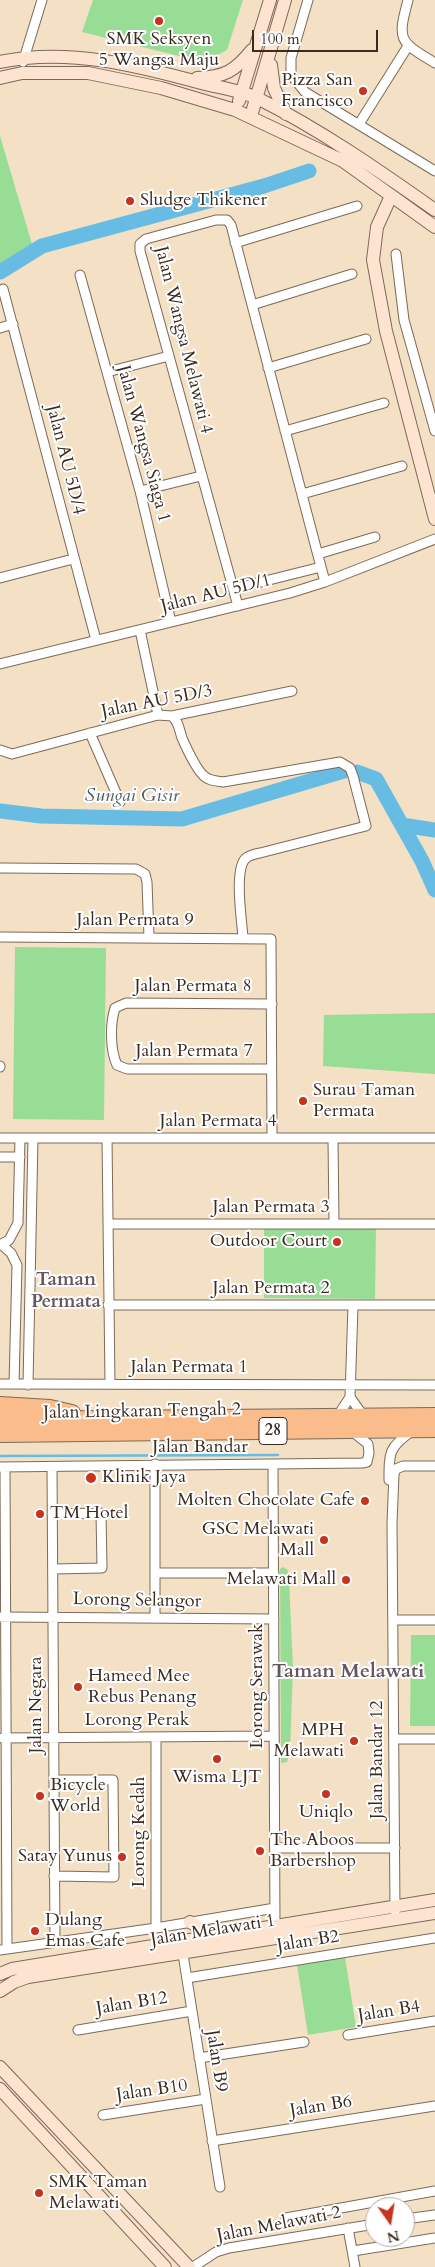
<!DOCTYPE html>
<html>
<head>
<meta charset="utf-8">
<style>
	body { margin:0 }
	#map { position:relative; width:435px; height:2267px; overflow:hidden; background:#f4e0c5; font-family:Cardo,serif }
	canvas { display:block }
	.north { position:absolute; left:365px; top:2197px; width:50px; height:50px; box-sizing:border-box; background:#fff; border:1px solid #b1aaa5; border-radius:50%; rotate:167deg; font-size:14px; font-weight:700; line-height:20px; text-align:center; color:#3b2a1e }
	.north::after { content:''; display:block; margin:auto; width:18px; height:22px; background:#c8321e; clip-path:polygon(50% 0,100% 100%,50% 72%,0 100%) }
	.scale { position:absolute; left:252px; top:30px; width:126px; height:22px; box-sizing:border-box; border:2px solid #3b2a1e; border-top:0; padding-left:6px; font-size:15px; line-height:18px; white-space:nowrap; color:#3b2a1e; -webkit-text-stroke:4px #fff; paint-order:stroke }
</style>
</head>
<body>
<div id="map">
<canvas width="435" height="2267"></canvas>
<div class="north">N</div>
<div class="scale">100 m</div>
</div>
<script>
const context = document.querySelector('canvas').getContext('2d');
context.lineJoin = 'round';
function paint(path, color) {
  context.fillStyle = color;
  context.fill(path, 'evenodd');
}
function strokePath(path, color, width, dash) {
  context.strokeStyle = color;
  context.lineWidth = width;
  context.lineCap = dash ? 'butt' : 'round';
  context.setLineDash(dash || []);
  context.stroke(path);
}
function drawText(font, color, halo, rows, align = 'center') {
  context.font = font + ' Cardo,serif';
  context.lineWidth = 4;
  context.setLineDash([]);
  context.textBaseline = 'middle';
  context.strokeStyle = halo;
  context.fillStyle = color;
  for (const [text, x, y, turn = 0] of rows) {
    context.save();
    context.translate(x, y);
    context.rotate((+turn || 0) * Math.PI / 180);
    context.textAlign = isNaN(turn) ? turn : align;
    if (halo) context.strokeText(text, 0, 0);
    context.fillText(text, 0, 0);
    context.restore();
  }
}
paint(new Path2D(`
	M93 0H243L227 50 214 57 199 61 82 32Z
	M0 136 32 244 0 266Z
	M15 947 106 948 104 1120 13 1119Z
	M435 1013V1074L323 1066 324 1015Z
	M264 1225 376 1226 375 1299 264 1298Z
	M283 1567 288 1570 289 1579 293 1668 290 1751 287 1762 281 1763 280 1569Z
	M411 1635H435V1726H410Z
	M345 1957 356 2027 308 2035 297 1965Z`), '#98dd95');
strokePath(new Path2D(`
	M0 1456 278 1455`), '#66bce2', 2.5);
strokePath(new Path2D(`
	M0 272 42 246 264 186 309 171
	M357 772 376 779 422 861 435 890
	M0 811 41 816 182 819 347 770
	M402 825 435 830`), '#66bce2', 15);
const street = new Path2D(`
	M308 0 291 58V75L305 92 435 171
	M408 0C397 41 399 41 435 63
	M23 62 42 0
	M359 124 408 46
	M235 243 357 206
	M396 254 404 320 435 431
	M80 275 140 491 171 622
	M3 289 96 640
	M252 305 352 274
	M0 328 13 324
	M268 368 366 339
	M107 372 169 356
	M285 431 384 403
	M140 491 201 476
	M302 494 402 466
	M318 554 375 537
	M0 578 73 559
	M233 589 321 567
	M238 606 140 251V244L146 239 216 220H227L231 225 325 582
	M140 630 158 715
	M0 664 290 593 325 582 435 539
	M172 716C179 722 179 729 182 738 186 747 197 770 204 776 209 781 216 781 223 782L340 762 350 768 353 776 366 826 260 853C255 854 249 855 245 859 234 872 242 921 243 938
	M90 733 120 802
	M0 750 12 754 158 715 172 716 292 691
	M0 868 136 869 145 874 147 882 149 937
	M0 937 271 939 272 1138
	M0 1066V1067
	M271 1069H127L117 1065C110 1050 110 1024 115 1008L126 1003 272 1004
	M0 1138H435
	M107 1138 110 1384
	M333 1139 334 1224
	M0 1157H20
	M108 1224H435
	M0 1245 9 1240 18 1223 20 1138
	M2 1245 11 1253 17 1265 14 1384
	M108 1305H435
	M0 1384 435 1385
	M28 1385 33 1138
	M350 1397 353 1306
	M350 1397 364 1417
	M337 1417 350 1397
	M273 1464 275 1931
	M0 1467 362 1463 367 1462 369 1453 368 1444 353 1432
	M5 1467 7 1949
	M52 1467 55 1942
	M389 1480C389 1452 389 1447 412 1431
	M52 1514 101 1513 102 1568 53 1569
	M155 1573H274
	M0 1617 274 1619
	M155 1617V1464
	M393 1620H435
	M156 1737V1928
	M2 1738 274 1736
	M394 1739H435
	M54 1780H113L114 1877 54 1876
	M276 1848H395
	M395 1911 392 1523 394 1474 396 1469 403 1466H435
	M182 1948 220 2187
	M0 1950 156 1928 275 1908
	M187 1978 435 1938
	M78 2030 192 2011
	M348 2035 435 2021
	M199 2058 304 2042
	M103 2115 206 2099
	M212 2141 435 2106
	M286 2218 435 2191
	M405 2219 435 2215
	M348 2228 355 2267
	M353 2251 435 2238
	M193 2267 216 2252 229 2248 375 2224`);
const secondary = new Path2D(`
	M0 62C68 47 139 66 205 84 222 88 243 91 259 99 321 130 378 170 435 210
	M271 65 274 88 286 114
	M0 78 22 73H88L161 88 235 110 343 161 435 227
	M197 78C225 77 235 71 252 50
	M239 101 270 0
	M251 116 285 0
	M391 196 377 227 373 260 386 331 435 519
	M190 1922 213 1935
	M0 1974 12 1969 435 1900
	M0 1991 14 1982 28 1977 435 1913
	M0 2067 189 2267
	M0 2089 165 2267`);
const highway = new Path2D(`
	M0 1405 50 1408 72 1413
	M0 1420 435 1416
	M0 1434 435 1429`);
strokePath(street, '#7c6a58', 11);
strokePath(secondary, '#7c6a58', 14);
strokePath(highway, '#7c6a58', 18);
strokePath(street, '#fff', 9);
strokePath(secondary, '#fde4d1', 12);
strokePath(highway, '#fabc8b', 16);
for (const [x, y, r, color] of [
	[159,21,5,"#c8321e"],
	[363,91,5,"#c8321e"],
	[130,201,5,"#c8321e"],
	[303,1101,5,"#c8321e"],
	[337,1242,5,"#c8321e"],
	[91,1478,6,"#c8321e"],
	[365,1501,5,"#c8321e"],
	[40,1514,5,"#c8321e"],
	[324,1540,5,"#c8321e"],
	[346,1580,5,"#c8321e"],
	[78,1687,5,"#c8321e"],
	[354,1741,5,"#c8321e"],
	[217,1759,5,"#c8321e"],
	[326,1794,5,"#c8321e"],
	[40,1796,5,"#c8321e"],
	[260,1851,5,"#c8321e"],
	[122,1857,5,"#c8321e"],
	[35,1931,5,"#c8321e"],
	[39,2193,5,"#c8321e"]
]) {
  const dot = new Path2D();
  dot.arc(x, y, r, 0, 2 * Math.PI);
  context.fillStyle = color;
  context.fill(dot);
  strokePath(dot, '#fff', 2);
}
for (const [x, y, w] of [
	[273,1431,28]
]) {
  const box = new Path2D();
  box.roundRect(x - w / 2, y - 13.5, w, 27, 4);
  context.fillStyle = '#fff';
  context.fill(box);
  strokePath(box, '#3b2a1e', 1);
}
drawText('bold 16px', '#3b2a1e', null, [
	["28",273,1431]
]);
drawText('18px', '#3b2a1e', '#fff', [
	["SMK Seksyen",159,40,"center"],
	["5 Wangsa Maju",159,61,"center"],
	["Pizza San",353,81,"right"],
	["Francisco",353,102,"right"],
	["Sludge Thikener",140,201],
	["Surau Taman",313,1091],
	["Permata",313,1112],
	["Outdoor Court",327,1242,"right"],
	["Klinik Jaya",102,1478],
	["Molten Chocolate Cafe",355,1501,"right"],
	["TM Hotel",50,1514],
	["GSC Melawati",314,1530,"right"],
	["Mall",314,1551,"right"],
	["Melawati Mall",336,1580,"right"],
	["Hameed Mee",88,1677],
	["Rebus Penang",88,1698],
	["MPH",344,1731,"right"],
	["Melawati",344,1752,"right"],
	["Wisma LJT",217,1778,"center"],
	["Bicycle",50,1786],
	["World",50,1807],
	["Uniqlo",326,1813,"center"],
	["The Aboos",270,1841],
	["Barbershop",270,1862],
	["Satay Yunus",112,1857,"right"],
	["Dulang",45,1921],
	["Emas Cafe",45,1942],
	["SMK Taman",49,2183],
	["Melawati",49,2204]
], 'left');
drawText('18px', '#3b2a1e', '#fff', [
	["Jalan Wangsa Melawati 4",183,340,76],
	["Jalan Wangsa Siaga 1",143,444,75],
	["Jalan AU 5D/4",65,460,76],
	["Jalan AU 5D/1",216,594,-14],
	["Jalan AU 5D/3",157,702,-11],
	["Jalan Permata 9",135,921],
	["Jalan Permata 8",193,987],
	["Jalan Permata 7",194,1052],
	["Jalan Permata 4",218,1122],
	["Jalan Permata 3",271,1208],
	["Jalan Permata 2",271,1289],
	["Jalan Permata 1",189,1368],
	["Jalan Lingkaran Tengah 2",142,1412,-1],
	["Jalan Bandar",200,1448],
	["Lorong Selangor",137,1601,1],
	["Lorong Serawak",258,1686,-90],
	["Jalan Negara",37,1705,-90],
	["Lorong Perak",137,1721],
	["Jalan Bandar 12",378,1760,-90],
	["Lorong Kedah",140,1832,-90],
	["Jalan Melawati 1",213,1931,-9],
	["Jalan B2",308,1942,-9],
	["Jalan B12",132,2004,-9],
	["Jalan B4",389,2012,-9],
	["Jalan B9",216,2061,81],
	["Jalan B10",152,2091,-8],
	["Jalan B6",321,2107,-9],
	["Jalan Melawati 2",279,2225,-11]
]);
drawText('italic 19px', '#4a5d63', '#fff', [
	["Sungai Gisir",132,797]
]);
drawText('bold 19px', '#65555d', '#fff', [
	["Taman",66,1281],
	["Permata",66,1303]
]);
drawText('bold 20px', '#65555d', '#fff', [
	["Taman Melawati",348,1672]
]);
</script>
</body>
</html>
